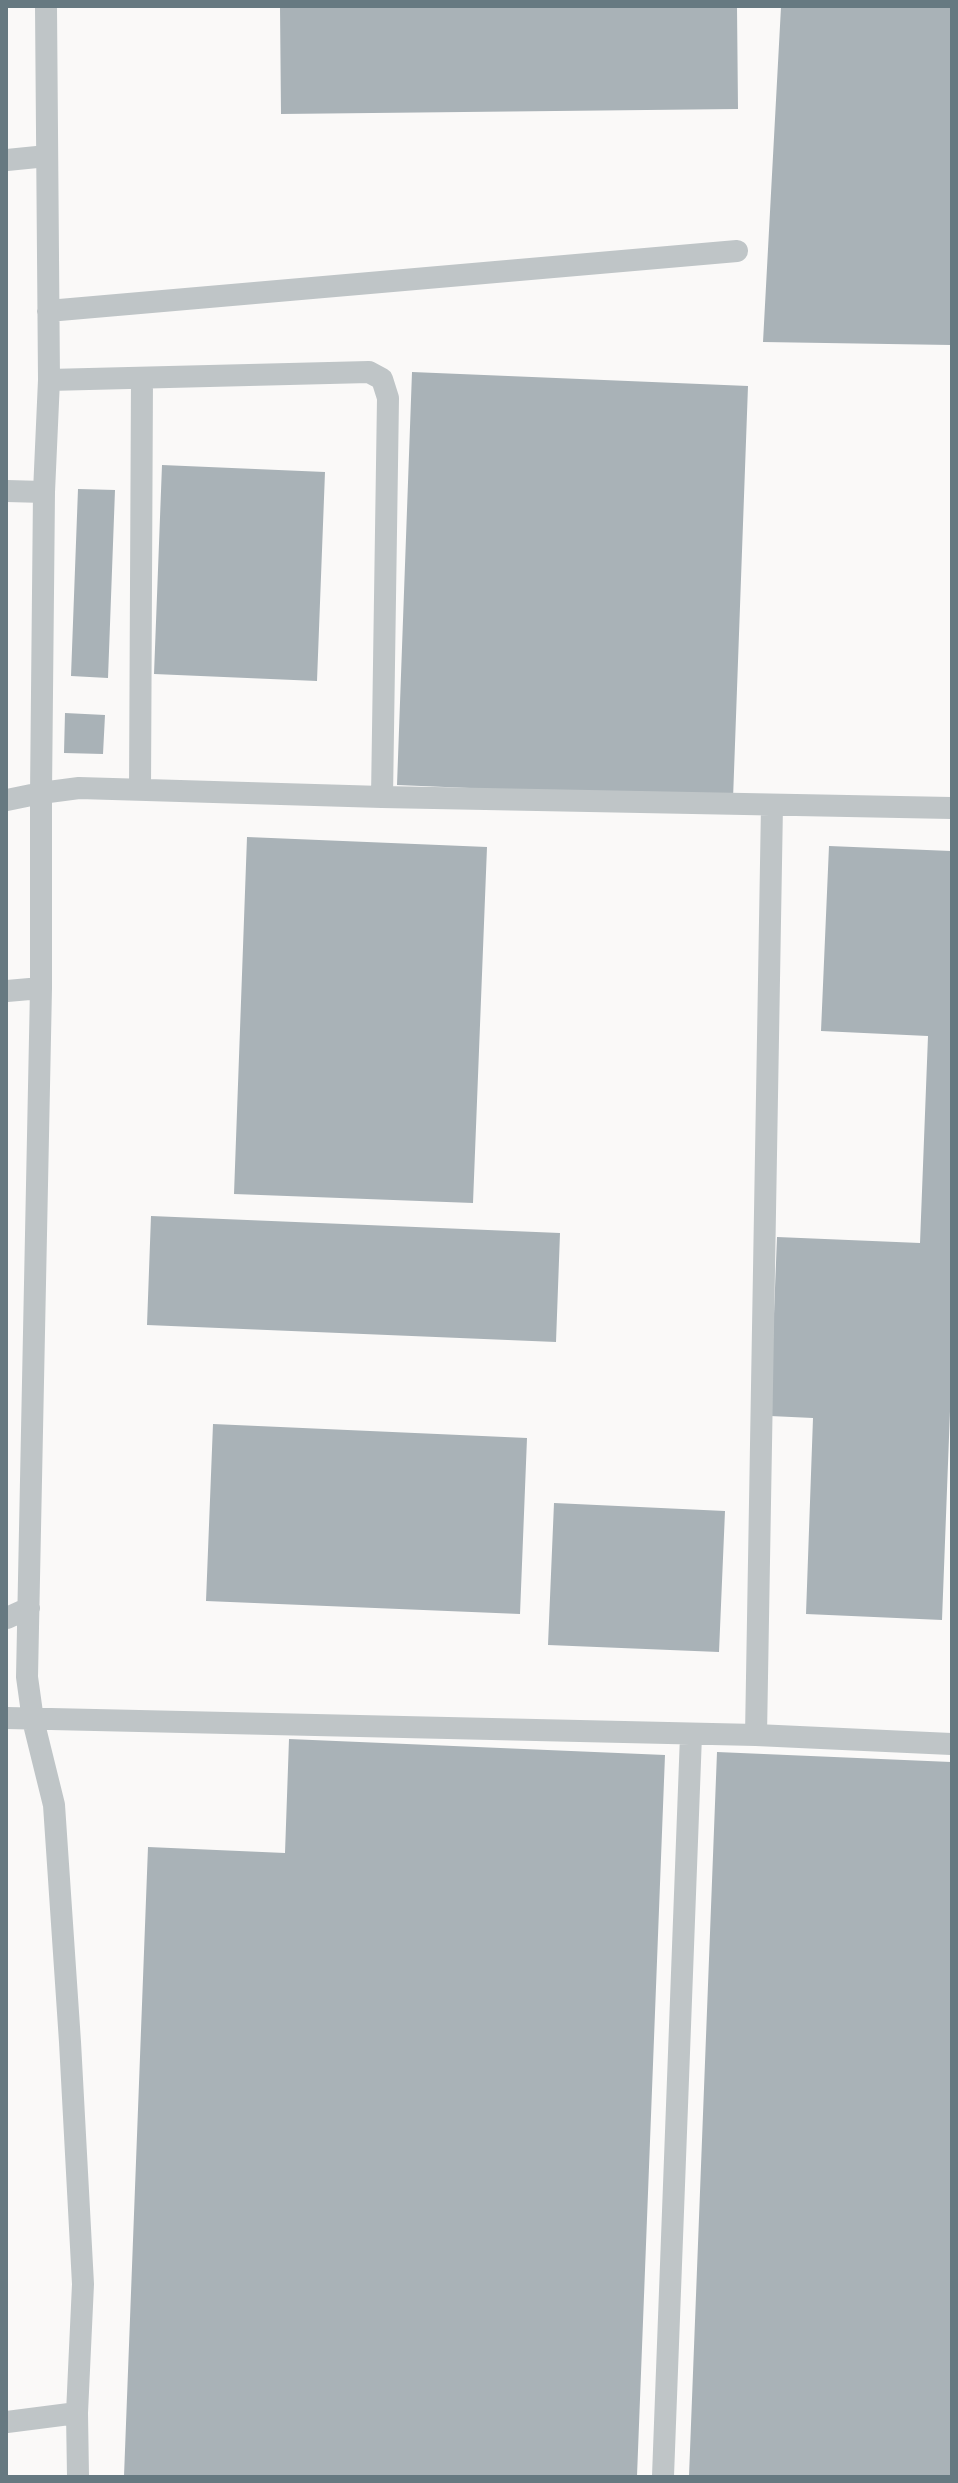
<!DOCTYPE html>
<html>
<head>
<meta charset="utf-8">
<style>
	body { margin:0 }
	#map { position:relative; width:958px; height:2483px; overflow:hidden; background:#faf9f8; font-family:"Alegreya Sans",sans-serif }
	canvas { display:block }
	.frame { position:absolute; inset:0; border:8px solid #667981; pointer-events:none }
</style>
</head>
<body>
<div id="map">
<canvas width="958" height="2483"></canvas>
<div class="frame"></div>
</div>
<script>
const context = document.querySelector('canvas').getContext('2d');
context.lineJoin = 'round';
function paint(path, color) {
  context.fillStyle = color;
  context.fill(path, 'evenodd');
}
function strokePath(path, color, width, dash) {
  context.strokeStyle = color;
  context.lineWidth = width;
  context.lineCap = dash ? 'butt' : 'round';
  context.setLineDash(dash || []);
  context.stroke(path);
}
paint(new Path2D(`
	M280 7H737L738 109 281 114Z
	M781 7H951V345L763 342Z
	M412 372 748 386 733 799 397 785Z
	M162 465 325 472 317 681 154 674Z
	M78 489 115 490 108 678 71 676Z
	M65 713 105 715 103 754 64 753Z
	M247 837 487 847 473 1203 234 1194Z
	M829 846 951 851V1385L942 1620 806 1614 813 1418 770 1416 777 1237 920 1243 928 1036 821 1031Z
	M151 1216 560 1233 556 1342 147 1325Z
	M213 1424 527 1438 520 1614 206 1601Z
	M554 1503 725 1511 719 1652 548 1645Z
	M289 1739 665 1755 637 2476H124L148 1847 285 1853Z
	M717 1752 951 1762V2476H689Z`), '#a9b2b7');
strokePath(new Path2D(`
	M46 7 49 380 44 492 41 793V988L27 1677 33 1720 54 1805 70 2042 83 2284 77 2413 78 2476
	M7 160 47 156
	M48 311 737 251
	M49 380 369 372 382 379 388 398 382 797 951 808
	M7 491 44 492
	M140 789 142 378
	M7 800 41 793 79 788 382 797
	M7 991 41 988
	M7 1618 29 1608
	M7 1718 756 1735 951 1744
	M756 1735 772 805
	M7 2422 77 2413
	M663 2476 691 1735`), '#bfc5c7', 22);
</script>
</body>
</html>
